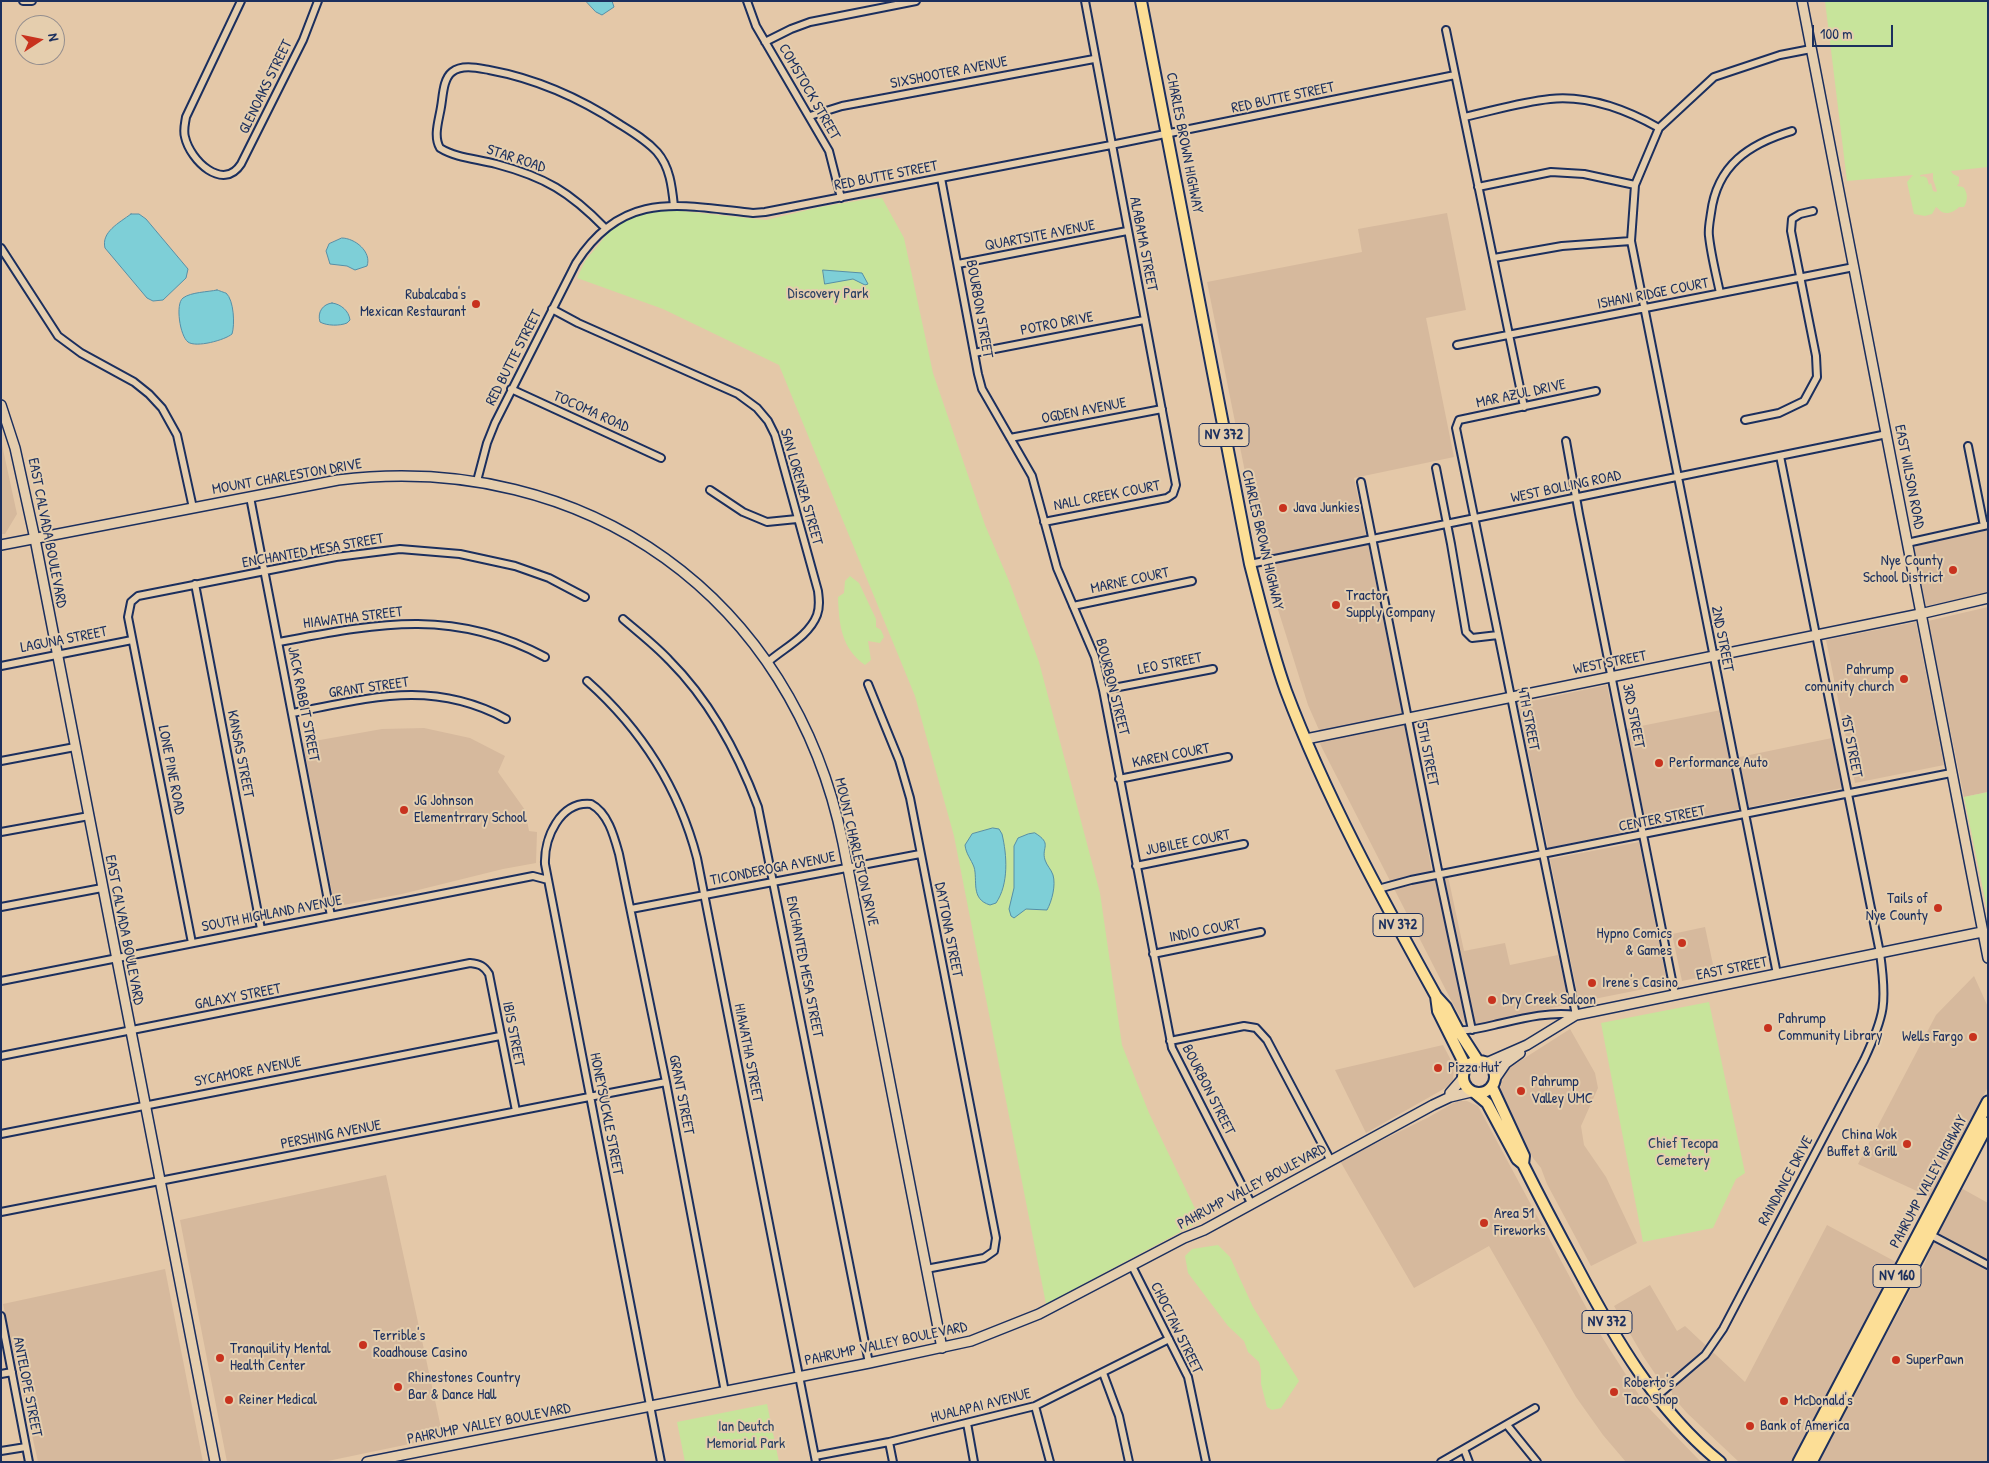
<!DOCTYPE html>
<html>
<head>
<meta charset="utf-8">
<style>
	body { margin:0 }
	#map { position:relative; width:1989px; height:1463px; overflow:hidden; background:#e4c8a8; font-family:"Patrick Hand",sans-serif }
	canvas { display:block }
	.frame { position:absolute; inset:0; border:2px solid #1b2f5e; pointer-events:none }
	.north { position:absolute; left:15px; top:15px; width:50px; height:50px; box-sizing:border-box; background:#e5ceae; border:1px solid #948e8e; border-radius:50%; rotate:79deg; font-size:14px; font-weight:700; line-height:20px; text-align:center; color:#1b2f5e }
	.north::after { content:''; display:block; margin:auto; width:18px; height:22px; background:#c8321e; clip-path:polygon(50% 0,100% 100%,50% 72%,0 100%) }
	.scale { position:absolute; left:1812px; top:25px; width:81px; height:22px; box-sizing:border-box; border:2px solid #1b2f5e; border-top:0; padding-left:6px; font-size:15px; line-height:18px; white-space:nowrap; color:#1b2f5e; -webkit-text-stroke:4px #e5ceae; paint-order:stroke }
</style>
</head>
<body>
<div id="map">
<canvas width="1989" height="1463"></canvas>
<div class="frame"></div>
<div class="north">N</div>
<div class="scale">100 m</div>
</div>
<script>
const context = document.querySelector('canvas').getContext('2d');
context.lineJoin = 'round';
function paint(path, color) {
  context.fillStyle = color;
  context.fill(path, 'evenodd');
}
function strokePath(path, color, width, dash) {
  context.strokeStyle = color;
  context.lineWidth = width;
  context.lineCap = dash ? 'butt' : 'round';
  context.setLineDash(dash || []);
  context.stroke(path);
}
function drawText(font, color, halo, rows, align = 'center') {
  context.font = font + ' "Patrick Hand",sans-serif';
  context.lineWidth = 4;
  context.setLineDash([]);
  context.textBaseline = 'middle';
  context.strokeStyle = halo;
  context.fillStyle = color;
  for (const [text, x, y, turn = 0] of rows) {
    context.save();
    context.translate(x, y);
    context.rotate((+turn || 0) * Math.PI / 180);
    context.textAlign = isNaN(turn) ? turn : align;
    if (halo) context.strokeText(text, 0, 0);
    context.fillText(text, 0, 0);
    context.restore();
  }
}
paint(new Path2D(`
	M1447 213 1466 310 1426 318 1454 457 1354 478 1410 744 1432 873 1445 870 1449 881 1464 951 1505 943 1510 965 1558 955 1570 1004 1479 1024 1463 1022 1451 1000 1320 744 1323 739 1308 705 1270 584 1250 497 1207 282 1362 252 1358 229Z
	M1 440 17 514 5 534H1Z
	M1988 529V593L1926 606 1914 548 1919 544Z
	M1988 607V792L1964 797 1928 621Z
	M1916 622 1944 765 1855 783 1826 640Z
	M1607 685 1637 829 1548 848 1518 704Z
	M1721 710 1730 759 1832 738 1842 788 1647 828 1626 729Z
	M424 728 470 738 505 756 498 772 525 810 529 831 537 832 536 863 503 869 402 894 338 906 333 898 303 743 382 729Z
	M1639 842 1666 977 1664 985 1579 1002 1550 859Z
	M1705 927 1715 974 1682 981 1672 934Z
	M1974 976 1988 1007V1087L1930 1197 1858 1164 1936 1015Z
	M1570 1029 1595 1073 1598 1088 1581 1126 1584 1145 1606 1177 1637 1243 1591 1266 1547 1184 1541 1168 1533 1158 1500 1090 1504 1074 1509 1068Z
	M1443 1045 1454 1066 1453 1080 1449 1086 1366 1133 1335 1070Z
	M1457 1101H1467L1478 1106 1602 1337 1644 1403 1701 1462H1626L1603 1435 1576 1397 1489 1246 1414 1288 1340 1161 1429 1117Z
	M386 1175 443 1437 323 1462H227L180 1220Z
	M1961 1188 1988 1203V1462H1817L1828 1442 1831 1441 1836 1427 1925 1263 1939 1230Z
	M1827 1225 1896 1262 1792 1462H1739L1687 1413 1672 1396V1392L1662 1381H1660L1643 1356 1614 1306 1650 1285 1677 1331 1685 1326 1745 1382Z
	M165 1269 203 1462H38L3 1304Z`), '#d6b99d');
paint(new Path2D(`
	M1825 1H1988V167L1951 171 1953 174 1959 177V183L1957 186 1963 187C1968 192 1968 201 1964 207H1959C1955 211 1948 215 1942 212 1940 211 1938 208 1936 207L1932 214 1925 216 1914 214 1907 182 1913 175 1847 181ZM1933 173V179L1937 191 1936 192 1933 191 1931 183 1929 185 1927 178 1923 176 1921 177 1920 175Z
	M882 198 904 238 933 373 985 525 1009 581 1039 662 1100 893 1122 1045 1149 1113 1201 1221 1046 1304 954 836 915 696 779 365 663 309 577 278 585 261 608 233 642 209 682 211 766 220 820 207 868 199Z
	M850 576 859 583 876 619V627L881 630 884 637 880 643 868 641 871 660 865 665C841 648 839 624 838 597L844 593 845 581Z
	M1988 792V914L1964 797Z
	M1709 1002 1745 1173 1736 1179 1713 1228 1643 1242 1601 1023Z
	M1218 1245 1230 1257 1253 1307 1299 1381 1281 1408 1272 1410 1267 1407 1261 1384V1371L1259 1362 1248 1352 1244 1341 1228 1326 1188 1273 1185 1256 1192 1249Z
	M767 1404 779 1462H685L677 1422Z`), '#c7e49b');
const water = new Path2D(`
	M586 1H612L614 7 602 15 596 12Z
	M131 214H139L146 219 188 269 186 278 163 300 153 301 147 298 105 248C101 232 119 223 131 214Z
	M342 238C355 238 372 252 367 266L355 270 347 266 330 264 326 251 329 244Z
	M823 270 862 273 868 284 865 285 853 279 825 284Z
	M217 290C218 290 225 293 226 293 234 300 235 325 232 334 225 340 196 348 188 342 180 336 175 304 183 298 191 292 208 292 217 290Z
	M332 303C341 304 349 311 350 320L347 323C340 326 327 326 320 322 317 312 323 304 332 303Z
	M993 828 999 829 1002 834C1007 855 1009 884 996 903L990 905C970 899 978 880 974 867 971 859 966 854 965 845L972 834Z
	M1035 833C1053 844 1041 847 1045 860 1047 866 1051 869 1053 875 1056 885 1052 901 1047 910L1026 909 1014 918 1011 916 1009 909 1014 888V846L1018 838 1028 834Z`);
paint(water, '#7ecfd7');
strokePath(water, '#568fa7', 1);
const minor = new Path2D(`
	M23 1H32
	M241 1 186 117C185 124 183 130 185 137 190 160 223 192 241 164L303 40 318 1
	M747 1 756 26 829 151 841 198
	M1446 30 1524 407
	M765 42 791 29 810 22 916 1
	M810 116 842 106 1094 59
	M1464 117C1492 111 1521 102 1550 99 1588 95 1627 110 1659 128
	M941 178 978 374 982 389 1032 476 1057 568 1095 657 1103 690 1172 1048 1251 1203
	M1478 187 1551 172 1584 174 1635 185
	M605 228C570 192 545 177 496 164 478 159 456 158 440 148 433 136 439 120 441 107 443 96 443 79 452 72 462 64 478 68 489 70 538 79 580 98 621 125 634 133 647 141 657 152 670 167 672 187 674 206
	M1 248 58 336 81 353 134 382 149 394 162 408 177 435 193 508
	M1494 258 1562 246 1631 241
	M958 264 1127 231
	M1720 293C1716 274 1711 255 1709 236 1708 229 1710 220 1711 213 1717 165 1749 144 1792 131
	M552 309 578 323 738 394 757 408 768 421 775 435 818 591C819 599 820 607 817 615 809 636 784 648 768 662
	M1457 345 1854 267
	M974 353 1144 320
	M511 389 661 458
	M1745 420 1779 413 1804 401 1817 377 1816 356 1791 231 1792 219 1800 214 1813 211
	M1010 438 1162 409
	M1566 441 1579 514 1675 995
	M1968 446 1984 526
	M1436 468 1451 544 1466 632 1472 638 1498 635
	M477 481 487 443 495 423 576 263C623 190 678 205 753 213L765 212 1111 145 1455 75
	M1361 482 1439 875 1472 1030
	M710 490 743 512 767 522 797 519
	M250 497 331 916
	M1044 522 1167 498 1173 494 1176 485 1085 1
	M1907 543 1988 525
	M1250 564 1887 434
	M195 584 261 929
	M1073 606 1192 581
	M623 619C638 632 655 645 669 660 710 701 738 753 758 807L869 1363
	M279 642C375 624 453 607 545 657
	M1 666 132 640
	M587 681C641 729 679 789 697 858L816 1462
	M868 684 899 760 910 798 996 1238 994 1251 984 1258 926 1269
	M1103 690 1213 669
	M292 713C370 698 432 679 506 719
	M1 761 75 747
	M1119 779 1228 757
	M1 832 89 816
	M1136 866 1244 844
	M1378 889 1411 880 1951 773
	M1 907 102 888
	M631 909 920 854
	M192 943 128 617 131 602 138 596 336 557 400 549 460 554 515 566 549 578 585 597
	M1153 954 1261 932
	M1777 974 1631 241 1635 185 1659 128 1714 77 1780 55 1811 49
	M1 981 533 876 548 880
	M1458 1030C1470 1031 1482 1028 1494 1025 1520 1019 1549 1011 1576 1015L1456 428 1459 420 1596 391
	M1170 1041 1244 1026 1256 1028 1267 1040 1331 1161
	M1 1056 470 963C480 964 484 966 489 974L516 1111
	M1 1134 500 1036
	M1 1212 666 1082
	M1929 1234 1988 1265
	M1132 1266 1188 1377 1206 1462
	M1 1316 29 1462
	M1103 1373 1119 1416 1129 1462
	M1 1374 12 1372
	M1657 1396 1705 1355 1723 1329 1864 1060C1885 1015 1887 1003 1880 953L1780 456
	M1035 1406 1050 1462
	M967 1423 974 1462
	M1507 1425 1537 1462
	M889 1442 893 1462
	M1464 1449 1469 1462
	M1 1451 26 1447
	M815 1456 889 1442 1035 1406 1169 1339
	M661 1462 545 864C544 838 560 801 591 804 608 813 614 836 619 854L666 1082 725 1392
	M1441 1462 1535 1408`);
const tertiary = new Path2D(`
	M1802 1 1988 958
	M1 545 338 480C587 450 793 598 843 843L942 1348
	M1306 739 1920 614 1988 598
	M1486 1063 1527 1045 1576 1015 1982 932
	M1495 1079 1506 1063 1520 1053`);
const secondary = new Path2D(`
	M1 405 15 448 35 539 215 1462
	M1450 1097V1093L1463 1078
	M367 1462 869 1363 971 1341 1039 1314 1184 1238 1204 1230 1433 1105 1450 1097 1471 1092`);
const primary = new Path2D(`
	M1141 1 1250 564C1261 606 1271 649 1286 691 1326 797 1381 897 1436 996L1446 1007 1458 1030 1478 1061
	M1436 996 1438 1011 1466 1067
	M1463 1077a16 16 0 1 1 32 0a16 16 0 1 1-32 0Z
	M1492 1087 1524 1156 1523 1164
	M1475 1093 1487 1103 1517 1159 1523 1164C1540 1198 1558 1232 1576 1265 1614 1337 1656 1410 1720 1462`);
const trunk = new Path2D(`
	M1799 1462 1988 1102
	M1811 1462 1988 1123`);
strokePath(minor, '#1b2f5e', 10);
strokePath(tertiary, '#1b2f5e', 12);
strokePath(secondary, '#1b2f5e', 12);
strokePath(primary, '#1b2f5e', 14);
strokePath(trunk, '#1b2f5e', 15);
strokePath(minor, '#e5ceae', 6);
strokePath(tertiary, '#e5ceae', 9);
strokePath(secondary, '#e5ceae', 9);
strokePath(primary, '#fcde96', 10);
strokePath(trunk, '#fcde96', 11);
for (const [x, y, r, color] of [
	[476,304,5,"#c8321e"],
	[1283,508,5,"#c8321e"],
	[1953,570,5,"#c8321e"],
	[1336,605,5,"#c8321e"],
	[1904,679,5,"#c8321e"],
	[1659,763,5,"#c8321e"],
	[404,810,5,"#c8321e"],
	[1938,908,5,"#c8321e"],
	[1682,943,5,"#c8321e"],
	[1592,983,5,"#c8321e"],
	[1492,1000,5,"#c8321e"],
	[1768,1028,5,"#c8321e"],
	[1973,1037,5,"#c8321e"],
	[1438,1068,5,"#c8321e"],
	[1521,1091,5,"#c8321e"],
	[1907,1144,5,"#c8321e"],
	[1484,1223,5,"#c8321e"],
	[363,1345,5,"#c8321e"],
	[220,1358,5,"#c8321e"],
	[1896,1360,5,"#c8321e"],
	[398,1387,5,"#c8321e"],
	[1614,1392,5,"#c8321e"],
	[229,1400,5,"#c8321e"],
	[1784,1401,5,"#c8321e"],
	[1750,1426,5,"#c8321e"]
]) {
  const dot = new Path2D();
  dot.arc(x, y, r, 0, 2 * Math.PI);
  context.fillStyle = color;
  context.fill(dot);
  strokePath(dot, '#e5ceae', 2);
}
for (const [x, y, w] of [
	[1224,435,50],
	[1398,925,50],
	[1897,1276,48],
	[1607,1322,50]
]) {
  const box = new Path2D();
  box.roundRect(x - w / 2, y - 11.5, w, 23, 4);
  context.fillStyle = '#e5ceae';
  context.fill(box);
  strokePath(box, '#1b2f5e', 1);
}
drawText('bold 14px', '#1b2f5e', null, [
	["NV 372",1224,435],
	["NV 372",1398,925],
	["NV 160",1897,1276],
	["NV 372",1607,1322]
]);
drawText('15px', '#1b2f5e', '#e5ceae', [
	["SIXSHOOTER AVENUE",949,73,-11],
	["GLENOAKS STREET",266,87,-64],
	["COMSTOCK STREET",809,92,60],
	["RED BUTTE STREET",1283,98,-12],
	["CHARLES BROWN HIGHWAY",1184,143,79],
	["STAR ROAD",516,159,18],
	["RED BUTTE STREET",886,176,-11],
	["QUARTSITE AVENUE",1040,236,-11],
	["ALABAMA STREET",1143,244,79],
	["ISHANI RIDGE COURT",1653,294,-11],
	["BOURBON STREET",979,309,80],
	["POTRO DRIVE",1057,324,-11],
	["RED BUTTE STREET",514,358,-63],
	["MAR AZUL DRIVE",1521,394,-12],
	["OGDEN AVENUE",1084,411,-11],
	["TOCOMA ROAD",591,412,24],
	["MOUNT CHARLESTON DRIVE",287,477,-10],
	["EAST WILSON ROAD",1909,477,79],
	["SAN LORENZA STREET",801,487,74],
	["WEST BOLLING ROAD",1566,487,-12],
	["NALL CREEK COURT",1107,496,-11],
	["EAST CALVADA BOULEVARD",47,533,79],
	["CHARLES BROWN HIGHWAY",1262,540,77],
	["ENCHANTED MESA STREET",313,551,-10],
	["MARNE COURT",1130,581,-12],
	["HIAWATHA STREET",353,618,-7],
	["2ND STREET",1722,639,79],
	["LAGUNA STREET",64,640,-11],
	["WEST STREET",1610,663,-11],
	["LEO STREET",1170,664,-11],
	["BOURBON STREET",1112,687,76],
	["GRANT STREET",369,688,-8],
	["JACK RABBIT STREET",303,704,79],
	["3RD STREET",1633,716,79],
	["4TH STREET",1528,719,79],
	["1ST STREET",1851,746,79],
	["KANSAS STREET",240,754,79],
	["5TH STREET",1427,754,79],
	["KAREN COURT",1171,756,-11],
	["LONE PINE ROAD",171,770,79],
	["CENTER STREET",1662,819,-11],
	["JUBILEE COURT",1188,843,-11],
	["MOUNT CHARLESTON DRIVE",856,852,77],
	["TICONDEROGA AVENUE",773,869,-11],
	["SOUTH HIGHLAND AVENUE",272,914,-11],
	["EAST CALVADA BOULEVARD",124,930,79],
	["DAYTONA STREET",948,930,79],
	["INDIO COURT",1205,931,-11],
	["ENCHANTED MESA STREET",804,967,79],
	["EAST STREET",1732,969,-11],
	["GALAXY STREET",238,997,-11],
	["IBIS STREET",513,1034,79],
	["HIAWATHA STREET",748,1053,79],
	["SYCAMORE AVENUE",248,1072,-11],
	["BOURBON STREET",1208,1090,63],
	["GRANT STREET",681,1095,79],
	["HONEYSUCKLE STREET",606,1114,79],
	["PERSHING AVENUE",331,1135,-11],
	["RAINDANCE DRIVE",1786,1181,-62],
	["PAHRUMP VALLEY HIGHWAY",1929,1182,-62],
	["PAHRUMP VALLEY BOULEVARD",1252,1187,-28],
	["CHOCTAW STREET",1176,1328,64],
	["PAHRUMP VALLEY BOULEVARD",886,1344,-12],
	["ANTELOPE STREET",27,1387,79],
	["HUALAPAI AVENUE",981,1406,-14],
	["PAHRUMP VALLEY BOULEVARD",489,1424,-11]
]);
drawText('15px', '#2c4164', '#e5ceae', [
	["Discovery Park",828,294],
	["Chief Tecopa",1683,1144],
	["Cemetery",1683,1161],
	["Ian Deutch",746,1427],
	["Memorial Park",746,1444]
]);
drawText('15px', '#1b2f5e', '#e5ceae', [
	["Rubalcaba's",466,295,"right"],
	["Mexican Restaurant",466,312,"right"],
	["Java Junkies",1293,508],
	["Nye County",1943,561,"right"],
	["School District",1943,578,"right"],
	["Tractor",1346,596],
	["Supply Company",1346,613],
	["Pahrump",1894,670,"right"],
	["comunity church",1894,687,"right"],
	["Performance Auto",1669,763],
	["JG Johnson",414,801],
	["Elementrrary School",414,818],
	["Tails of",1928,899,"right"],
	["Nye County",1928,916,"right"],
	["Hypno Comics",1672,934,"right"],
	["& Games",1672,951,"right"],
	["Irene's Casino",1602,983],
	["Dry Creek Saloon",1502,1000],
	["Pahrump",1778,1019],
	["Community Library",1778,1036],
	["Wells Fargo",1963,1037,"right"],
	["Pizza Hut",1448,1068],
	["Pahrump",1531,1082],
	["Valley UMC",1531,1099],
	["China Wok",1897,1135,"right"],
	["Buffet & Grill",1897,1152,"right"],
	["Area 51",1494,1214],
	["Fireworks",1494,1231],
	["Terrible's",373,1336],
	["Roadhouse Casino",373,1353],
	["Tranquility Mental",230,1349],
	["Health Center",230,1366],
	["SuperPawn",1906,1360],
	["Rhinestones Country",408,1378],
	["Bar & Dance Hall",408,1395],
	["Roberto's",1624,1383],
	["Taco Shop",1624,1400],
	["Reiner Medical",239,1400],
	["McDonald's",1794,1401],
	["Bank of America",1760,1426]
], 'left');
</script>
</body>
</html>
